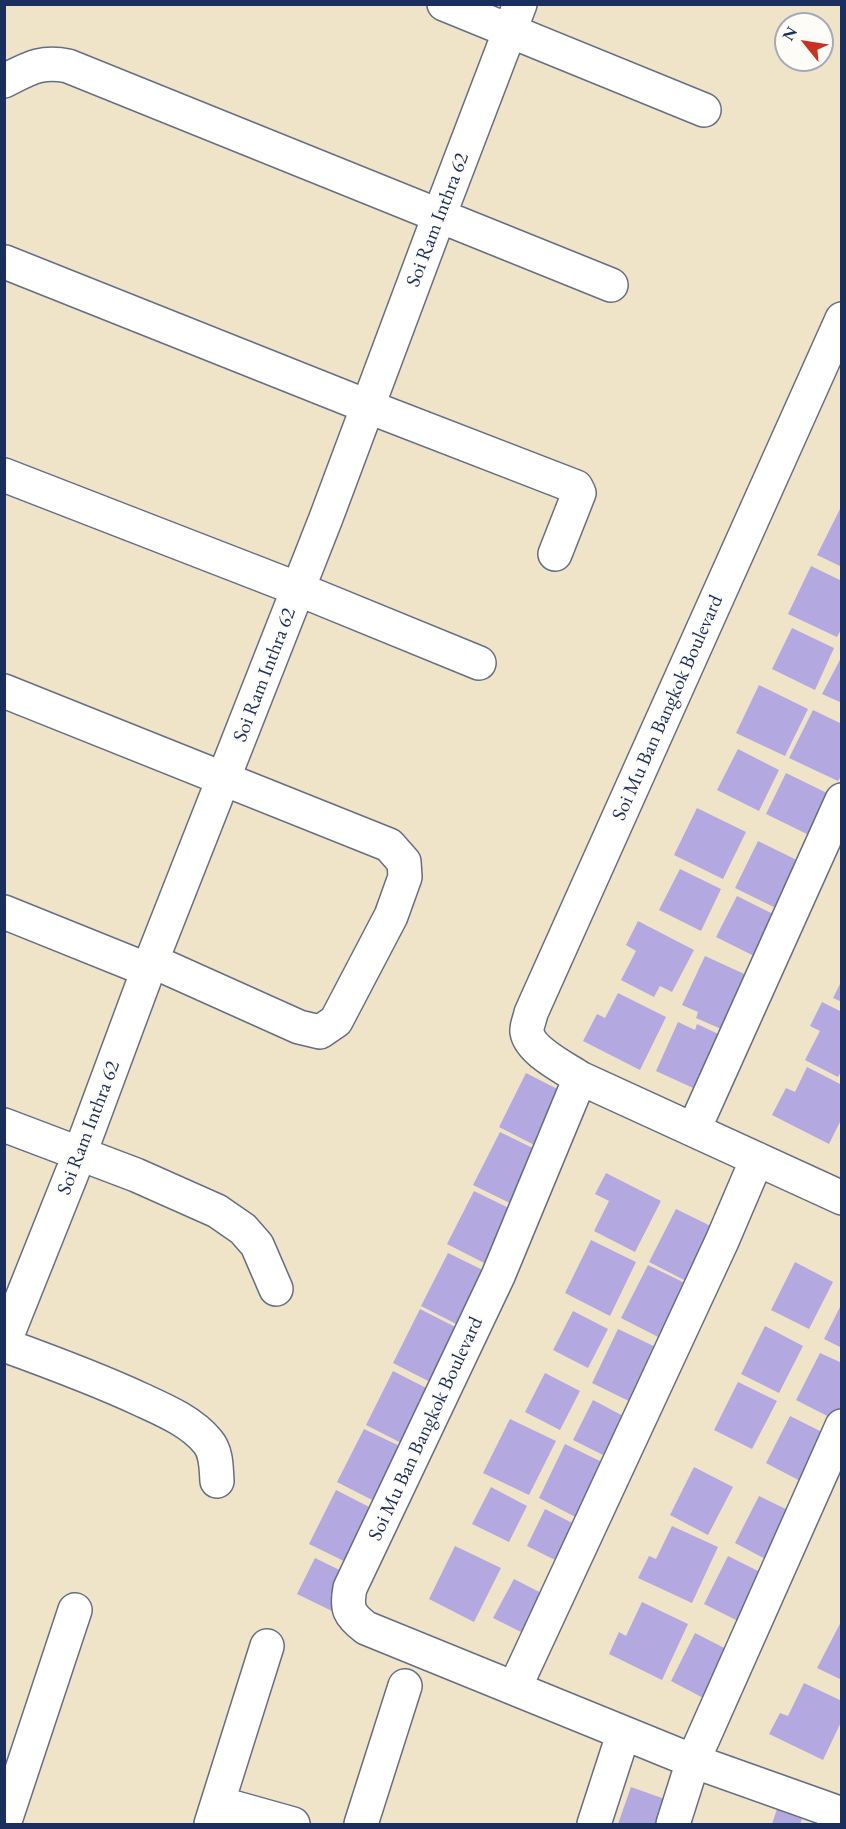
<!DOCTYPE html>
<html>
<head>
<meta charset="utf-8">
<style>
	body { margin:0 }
	#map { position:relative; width:846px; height:1829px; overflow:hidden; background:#efe4c8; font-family:"EB Garamond",serif }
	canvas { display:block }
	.frame { position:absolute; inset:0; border:6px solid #1b2f5e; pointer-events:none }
	.north { position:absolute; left:774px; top:12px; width:60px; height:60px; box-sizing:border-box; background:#fdfcf7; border:2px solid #a3aaba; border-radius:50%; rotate:300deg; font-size:16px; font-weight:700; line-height:24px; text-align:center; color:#1b2f5e }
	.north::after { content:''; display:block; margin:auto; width:21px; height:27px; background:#c8321e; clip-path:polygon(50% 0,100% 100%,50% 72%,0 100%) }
</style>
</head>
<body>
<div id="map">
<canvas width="846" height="1829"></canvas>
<div class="frame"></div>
<div class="north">N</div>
</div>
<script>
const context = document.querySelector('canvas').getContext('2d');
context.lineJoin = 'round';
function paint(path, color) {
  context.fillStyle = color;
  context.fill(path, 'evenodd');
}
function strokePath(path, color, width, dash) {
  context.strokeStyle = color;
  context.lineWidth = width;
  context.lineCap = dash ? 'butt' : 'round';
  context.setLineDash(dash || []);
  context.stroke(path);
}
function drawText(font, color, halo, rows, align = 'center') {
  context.font = font + ' "EB Garamond",serif';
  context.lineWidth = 4.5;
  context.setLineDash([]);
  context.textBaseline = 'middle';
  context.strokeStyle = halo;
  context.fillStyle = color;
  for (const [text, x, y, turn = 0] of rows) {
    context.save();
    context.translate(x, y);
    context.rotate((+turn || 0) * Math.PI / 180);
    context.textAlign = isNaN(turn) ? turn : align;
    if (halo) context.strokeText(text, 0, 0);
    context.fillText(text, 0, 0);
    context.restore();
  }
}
paint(new Path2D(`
	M842 505V567L817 555Z
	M811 566 842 581V628L837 637 788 614Z
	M792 628 834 648 815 690 772 669Z
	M842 656V703L822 694Z
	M759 685 808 709 785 756 736 733Z
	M813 710 842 724V775L838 781 789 758Z
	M738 749 779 770 759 811 717 790Z
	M786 773 829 794 809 835 766 814Z
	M697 808 746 832 723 879 674 855Z
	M758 841 807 865 784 912 735 888Z
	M680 869 721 889 701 931 659 910Z
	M737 896 779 917 758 958 716 937Z
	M638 921 694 950 672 992 660 986 654 997 621 980 636 951 626 945Z
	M705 956 753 978 728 1032 696 1018 698 1012 682 1005Z
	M842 980V1002L833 998Z
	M618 993 666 1017 640 1070 583 1041 597 1014 605 1018Z
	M822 1002 842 1012V1070L838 1077 805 1060 820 1031 810 1026Z
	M678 1022 695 1030 697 1024 729 1039 704 1093 656 1071Z
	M807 1067 842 1085V1118L829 1144 772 1115 786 1088 795 1092Z
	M526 1073 571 1096 544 1150 499 1127Z
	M500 1132 545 1154 518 1207 473 1185Z
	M606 1173 661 1201 635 1252 594 1231 609 1201 595 1194Z
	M474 1191 519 1213 492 1267 447 1244Z
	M676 1209 721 1231 694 1285 649 1262Z
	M591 1240 636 1262 610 1316 565 1293Z
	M448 1253 493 1275 466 1329 421 1306Z
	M795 1262 833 1282 809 1329 771 1310Z
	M648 1265 693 1287 666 1341 621 1318Z
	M842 1303V1348L824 1339Z
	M420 1309 465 1332 438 1386 393 1363Z
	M573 1311 608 1329 588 1368 553 1350Z
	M765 1326 803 1346 779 1393 741 1374Z
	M618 1329 664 1351 637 1405 592 1383Z
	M820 1353 842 1363V1407L835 1420 796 1400Z
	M393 1371 438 1394 411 1448 366 1425Z
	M545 1373 580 1391 560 1430 525 1412Z
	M738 1382 777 1401 752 1449 714 1430Z
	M593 1400 629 1419 609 1458 573 1440Z
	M790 1416 828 1435 804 1483 766 1463Z
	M510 1419 556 1441 529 1495 483 1473Z
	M364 1429 410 1451 382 1505 337 1482Z
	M565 1444 610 1466 583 1521 539 1498Z
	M694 1467 733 1487 708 1535 670 1515Z
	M491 1487 527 1506 509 1542 472 1524Z
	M336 1490 381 1513 354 1566 309 1544Z
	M759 1496 798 1515 773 1563 735 1543Z
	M545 1509 582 1528 563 1564 527 1546Z
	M672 1526 718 1547 692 1603 638 1578 649 1556 656 1559Z
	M455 1546 501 1568 474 1622 429 1599Z
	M728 1556 766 1575 742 1623 704 1604Z
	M315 1558 352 1576 334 1612 297 1594Z
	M514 1579 549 1597 529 1636 493 1618Z
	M642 1602 688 1624 662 1680 609 1654 619 1632 626 1636Z
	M842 1620V1680L817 1668Z
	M695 1633 734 1653 709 1701 671 1681Z
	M804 1683 842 1701V1720L823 1760 769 1734 780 1713 788 1716Z
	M631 1787 673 1802 666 1824H618Z
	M777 1809 802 1819 800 1824H772Z`), '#b4a8e1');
const minor = new Path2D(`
	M444 4 704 110
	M4 81C28 69 41 60 68 66L611 285
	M5 262 369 407 576 487 579 493 555 554
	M842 319 531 1013C530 1019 526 1027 527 1032 530 1051 565 1068 580 1078L842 1198
	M4 475 298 589 479 663
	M4 691 389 845 404 862 405 877 391 916 336 1021 320 1032 299 1027 152 961
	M4 912 148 970
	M580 1078 498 1276 350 1588C346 1609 349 1615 366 1628L693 1761 842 1814
	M4 1125 136 1175 217 1211 243 1229 257 1245 276 1289
	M694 1129 842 800
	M4 1343 80 1153 148 970 326 518 439 216 520 4
	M4 1345C51 1362 97 1379 142 1400 164 1410 192 1422 208 1442 217 1453 216 1468 217 1481
	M515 1687 722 1241 757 1159
	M218 1803 293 1824
	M4 1824 75 1610
	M211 1824 267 1646
	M361 1824 405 1686
	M594 1824 619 1747
	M673 1824 693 1761 842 1426`);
strokePath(minor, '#656e83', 36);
strokePath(minor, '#fff', 33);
drawText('20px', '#1b2f5e', '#fdfcf7', [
	["Soi Ram Inthra 62",438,220,-69],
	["Soi Ram Inthra 62",265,675,-69],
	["Soi Mu Ban Bangkok Boulevard",668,708,-66],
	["Soi Ram Inthra 62",89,1128,-69],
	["Soi Mu Ban Bangkok Boulevard",426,1429,-65]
]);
</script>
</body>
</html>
